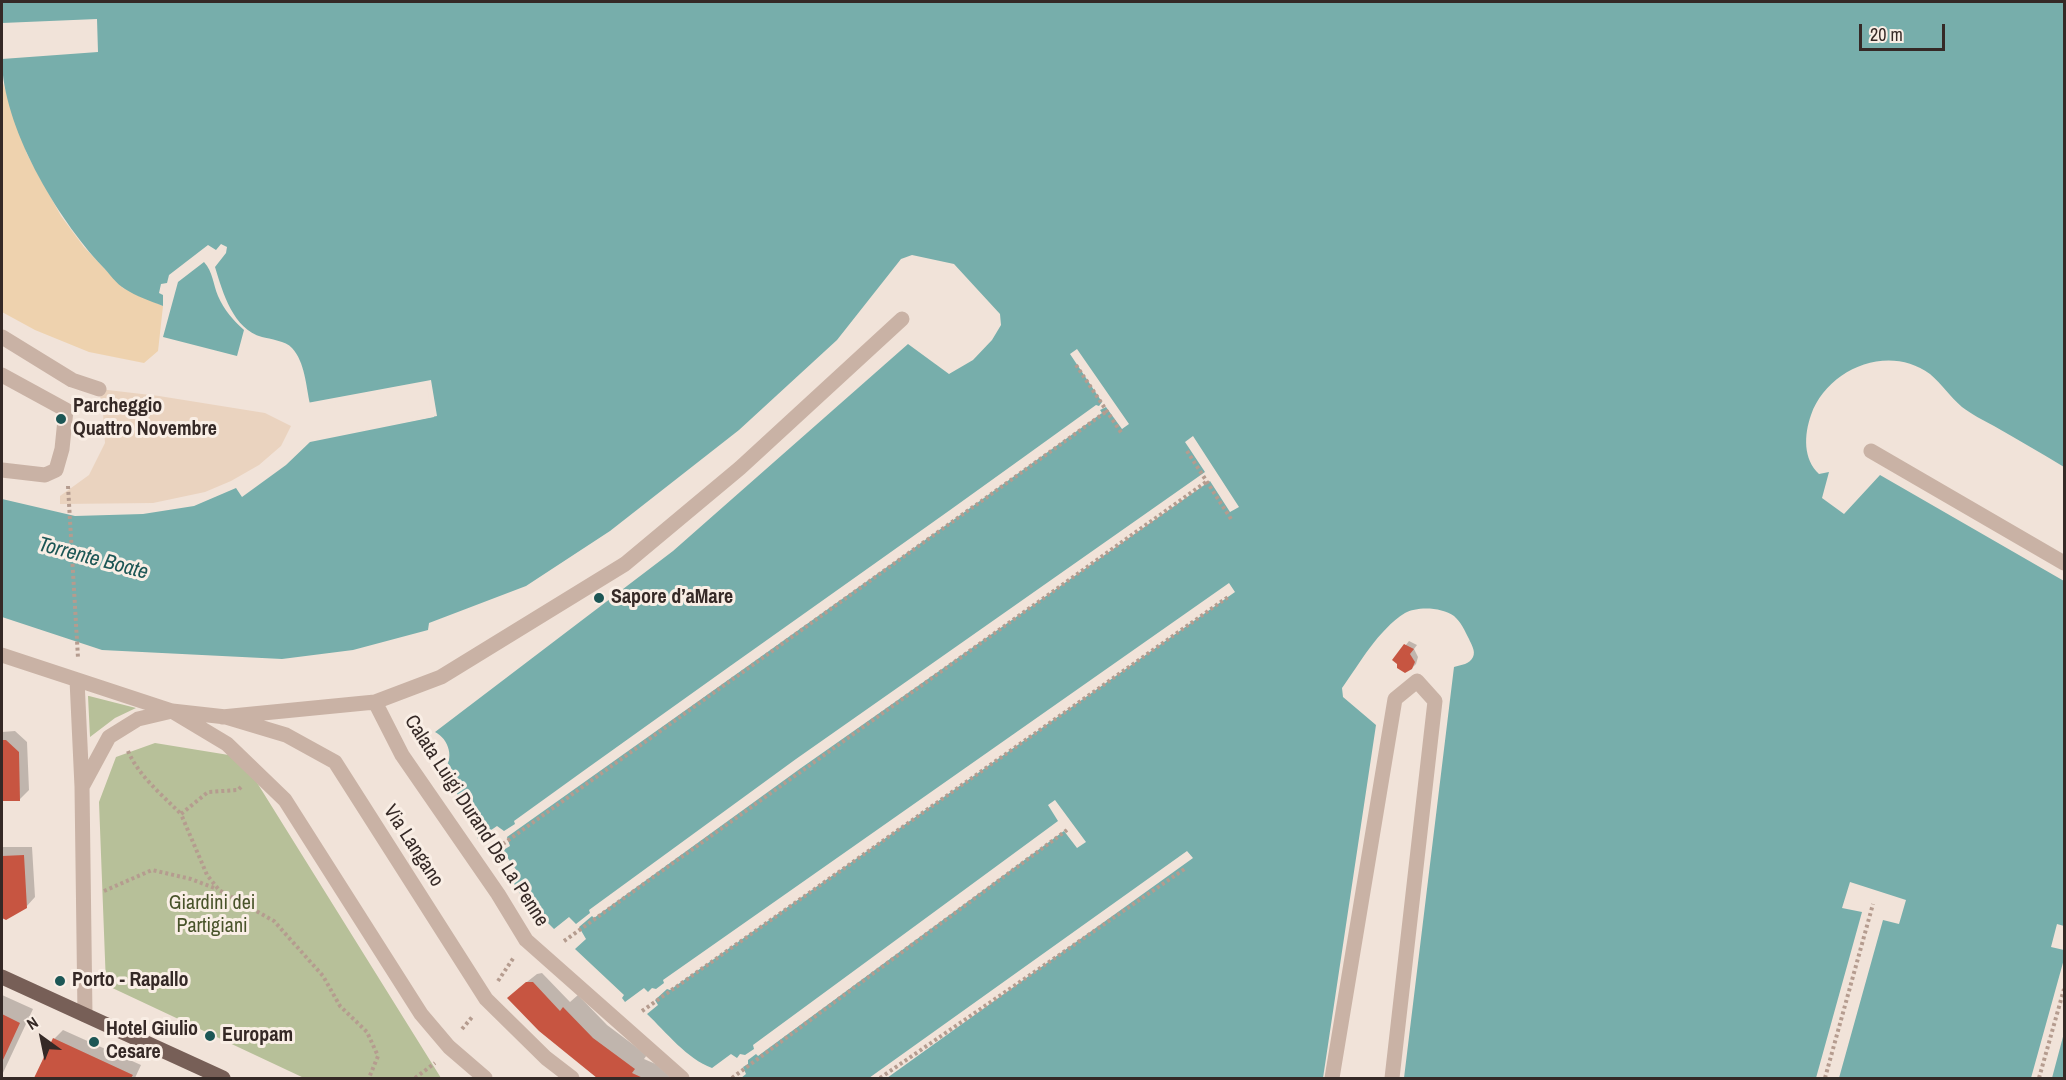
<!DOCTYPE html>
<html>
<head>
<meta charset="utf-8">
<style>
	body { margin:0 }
	#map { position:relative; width:2066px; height:1080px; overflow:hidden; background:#f1e3d9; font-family:"Archivo Narrow",sans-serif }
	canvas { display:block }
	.frame { position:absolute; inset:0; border:3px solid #352926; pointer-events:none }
	.north { position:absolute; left:12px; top:1008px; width:60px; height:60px; -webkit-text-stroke:4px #f9eee5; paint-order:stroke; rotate:327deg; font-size:16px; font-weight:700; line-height:24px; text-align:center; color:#352926 }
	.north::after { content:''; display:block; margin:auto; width:21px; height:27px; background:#352926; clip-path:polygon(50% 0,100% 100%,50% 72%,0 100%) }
	.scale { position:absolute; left:1859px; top:24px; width:86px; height:27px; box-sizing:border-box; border:3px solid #352926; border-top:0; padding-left:8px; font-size:18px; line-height:21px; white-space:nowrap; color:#352926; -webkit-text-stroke:4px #f9eee5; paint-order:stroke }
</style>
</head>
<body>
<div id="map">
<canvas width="2066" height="1080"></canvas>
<div class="frame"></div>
<div class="north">N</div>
<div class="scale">20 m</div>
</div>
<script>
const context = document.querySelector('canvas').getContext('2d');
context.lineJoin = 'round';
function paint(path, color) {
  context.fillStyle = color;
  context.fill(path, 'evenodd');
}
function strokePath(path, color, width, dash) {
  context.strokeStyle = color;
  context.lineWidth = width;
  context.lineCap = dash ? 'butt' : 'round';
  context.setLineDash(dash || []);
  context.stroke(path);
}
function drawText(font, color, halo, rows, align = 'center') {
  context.font = font + ' "Archivo Narrow",sans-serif';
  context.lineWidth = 6;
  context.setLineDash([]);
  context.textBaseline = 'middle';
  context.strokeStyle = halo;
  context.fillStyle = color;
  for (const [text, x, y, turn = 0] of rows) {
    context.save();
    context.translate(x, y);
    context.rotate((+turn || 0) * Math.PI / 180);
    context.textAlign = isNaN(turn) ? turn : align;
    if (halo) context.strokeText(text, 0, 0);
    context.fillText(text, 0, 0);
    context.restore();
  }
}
paint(new Path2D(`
	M88 696H89L136 708 115 718 90 737Z
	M155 743 241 757 441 1078H304L106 985 99 802 116 757Z`), '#b7c099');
paint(new Path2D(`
	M2 80 27 154 61 216 84 247 123 288 163 306 158 351 144 363 89 352 35 330 2 312Z`), '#eed2ae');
paint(new Path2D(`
	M99 389 159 396 265 413 291 426 281 446 259 465 231 481 205 492 153 503 60 504V496L89 475 105 443 103 413Z`), '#ead3bf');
paint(new Path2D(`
	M2 2H2064V467C2041 453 2017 439 1994 426 1983 420 1971 414 1962 407 1950 397 1942 384 1930 374 1888 343 1827 369 1811 415 1804 435 1803 459 1819 474L1829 472 1822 498 1844 514 1880 475 2064 581V926L2057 924 2051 947 2064 950V959L2031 1078H1839L1883 920 1899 924 1906 900 1850 882 1842 908 1862 912 1816 1078H1404L1454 667C1461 665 1470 664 1473 657 1476 651 1471 644 1469 639 1465 631 1461 622 1454 616 1442 607 1417 606 1405 613 1378 630 1360 663 1342 688L1343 697 1376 725 1323 1078H887L1193 858 1187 851 869 1078H741L746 1074 743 1067 748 1064V1060L756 1054 758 1056 1064 831 1077 848 1086 842 1055 800 1048 805 1058 821 753 1045 754 1049 745 1055 740 1054 737 1058 731 1054 712 1068C687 1059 666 1032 647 1014L658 1005 655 1000 667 989 670 990 1235 592 1229 583 663 980 664 983 656 989 652 988 648 992 644 988 625 1002 622 998 624 995 575 949 586 939 579 927 592 916 594 918 801 768 1210 481 1230 512 1239 507 1193 436 1185 442 1205 472 796 759 589 910 590 913 576 924 569 917 554 929 522 897 510 877 517 871 505 854 499 857 497 854 510 846 507 837 966 511 1102 413 1100 410 1106 407 1122 429 1129 424 1077 349 1070 354 1102 402 1099 406 1096 405C903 545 707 681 514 821L515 824 504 831 497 826 478 839 476 834 480 831 443 771C455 759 449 739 435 732L673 551 908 344 949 374 973 360 992 340 1001 325 1000 314 954 264 912 255 901 259 837 340 739 430 610 531 526 586 429 623 428 630 353 650 282 659 102 650 2 617V499L75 516 143 514 194 506 236 488 242 497 286 465 310 442 434 417 430 382 310 404C306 386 305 362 292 348 286 341 270 339 262 337 233 329 223 293 215 267L226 253 227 247 221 244 216 250 208 245 169 275 167 283 161 284 159 293 163 295V306C150 301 136 296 125 289 116 284 109 273 102 266 57 218 2 126 2 59L98 52 97 19 2 23Z
	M204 262C213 272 213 284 218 296 224 310 233 320 244 330L237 356 163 337 178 282Z
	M2064 1033V1078H2052Z`), '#77aeab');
paint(new Path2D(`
	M431 380 437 416 311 440 431 414 427 385 310 407 307 403Z`), '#f1e3d9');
paint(new Path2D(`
	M1409 641 1417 645 1414 649 1418 657 1416 664 1412 668 1402 670 1394 660Z
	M15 731 27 742 29 790 20 799 2 800V732Z
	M2 847H32L35 897 26 907 6 918 2 916Z
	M542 973 570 1002 578 995 607 1025 647 1055 644 1059 665 1068 675 1078H599L540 1029 518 989 537 974Z
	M2 995 33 1009 2 1075Z
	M63 1030 141 1065 135 1078H36L54 1039Z`), '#0003');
paint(new Path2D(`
	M1404 644 1414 649 1410 654 1415 662 1412 669 1405 673 1397 668V664L1392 660Z
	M2 740H6L19 752 20 801H2Z
	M24 855 27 908 6 920 2 918V856Z
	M526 982H533L560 1011 563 1007 593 1038 635 1069 632 1073 643 1078H597L539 1031 507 998Z
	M2 1014 20 1023 2 1062Z
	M53 1038 133 1075 131 1078H34Z`), '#c75541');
strokePath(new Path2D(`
	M1076 365 1122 434
	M1187 451 1231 519
	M68 486 78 658
	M128 751C138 775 162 795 181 814
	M241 787 238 790 208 792 181 814 207 875 219 890 274 921 323 976 340 1006 367 1032 378 1056 369 1078
	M493 851 1107 411
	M104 891 152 870 191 879 217 889
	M564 941 1206 482
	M498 981 514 957
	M642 1011 1228 597
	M462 1029 473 1016
	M415 1078 435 1063
	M732 1078 1067 830
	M880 1078 1186 868
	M1825 1078 1873 904
	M2039 1078 2064 989`), '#b59c8f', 4, [3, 3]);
strokePath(new Path2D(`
	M2 337 72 380 99 389
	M2 375 66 410 62 449 56 470 45 475 2 470
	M1871 451 2064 563
	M2 655 172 711 226 717 286 735 335 762 486 999 546 1058 572 1078
	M77 680 82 787 85 1015
	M375 702 402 755 498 894 526 940 682 1078
	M222 717 375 702 441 677 625 564 740 468 902 319
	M82 787 109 737 138 719 172 711 227 744 285 800 421 1014 449 1047 485 1078
	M1332 1078 1395 699 1417 681 1435 701 1392 1078`), '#c9b2a5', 15);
strokePath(new Path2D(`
	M2 977 223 1078`), '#775f57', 15);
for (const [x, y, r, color] of [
	[61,419,6,"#1c5655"],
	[599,598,6,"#1c5655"],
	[60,981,6,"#1c5655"],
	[210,1036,6,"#1c5655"],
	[94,1042,6,"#1c5655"]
]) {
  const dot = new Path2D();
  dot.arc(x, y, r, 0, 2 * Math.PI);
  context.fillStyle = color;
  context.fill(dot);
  strokePath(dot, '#f9eee5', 2);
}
drawText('bold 20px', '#352926', '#f9eee5', [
	["Parcheggio",73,407],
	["Quattro Novembre",73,430],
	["Sapore d’aMare",611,598],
	["Porto - Rapallo",72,981],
	["Hotel Giulio",106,1030],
	["Cesare",106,1053],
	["Europam",222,1036]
], 'left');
drawText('20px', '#352926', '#f9eee5', [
	["Calata Luigi Durand De La Penne",476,821,57],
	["Via Langano",413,846,57]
]);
drawText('20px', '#48532a', '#f9eee5', [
	["Giardini dei",212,904],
	["Partigiani",212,927]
]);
drawText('italic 21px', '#1c5655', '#f9eee5', [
	["Torrente Boate",93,559,15]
]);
</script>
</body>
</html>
